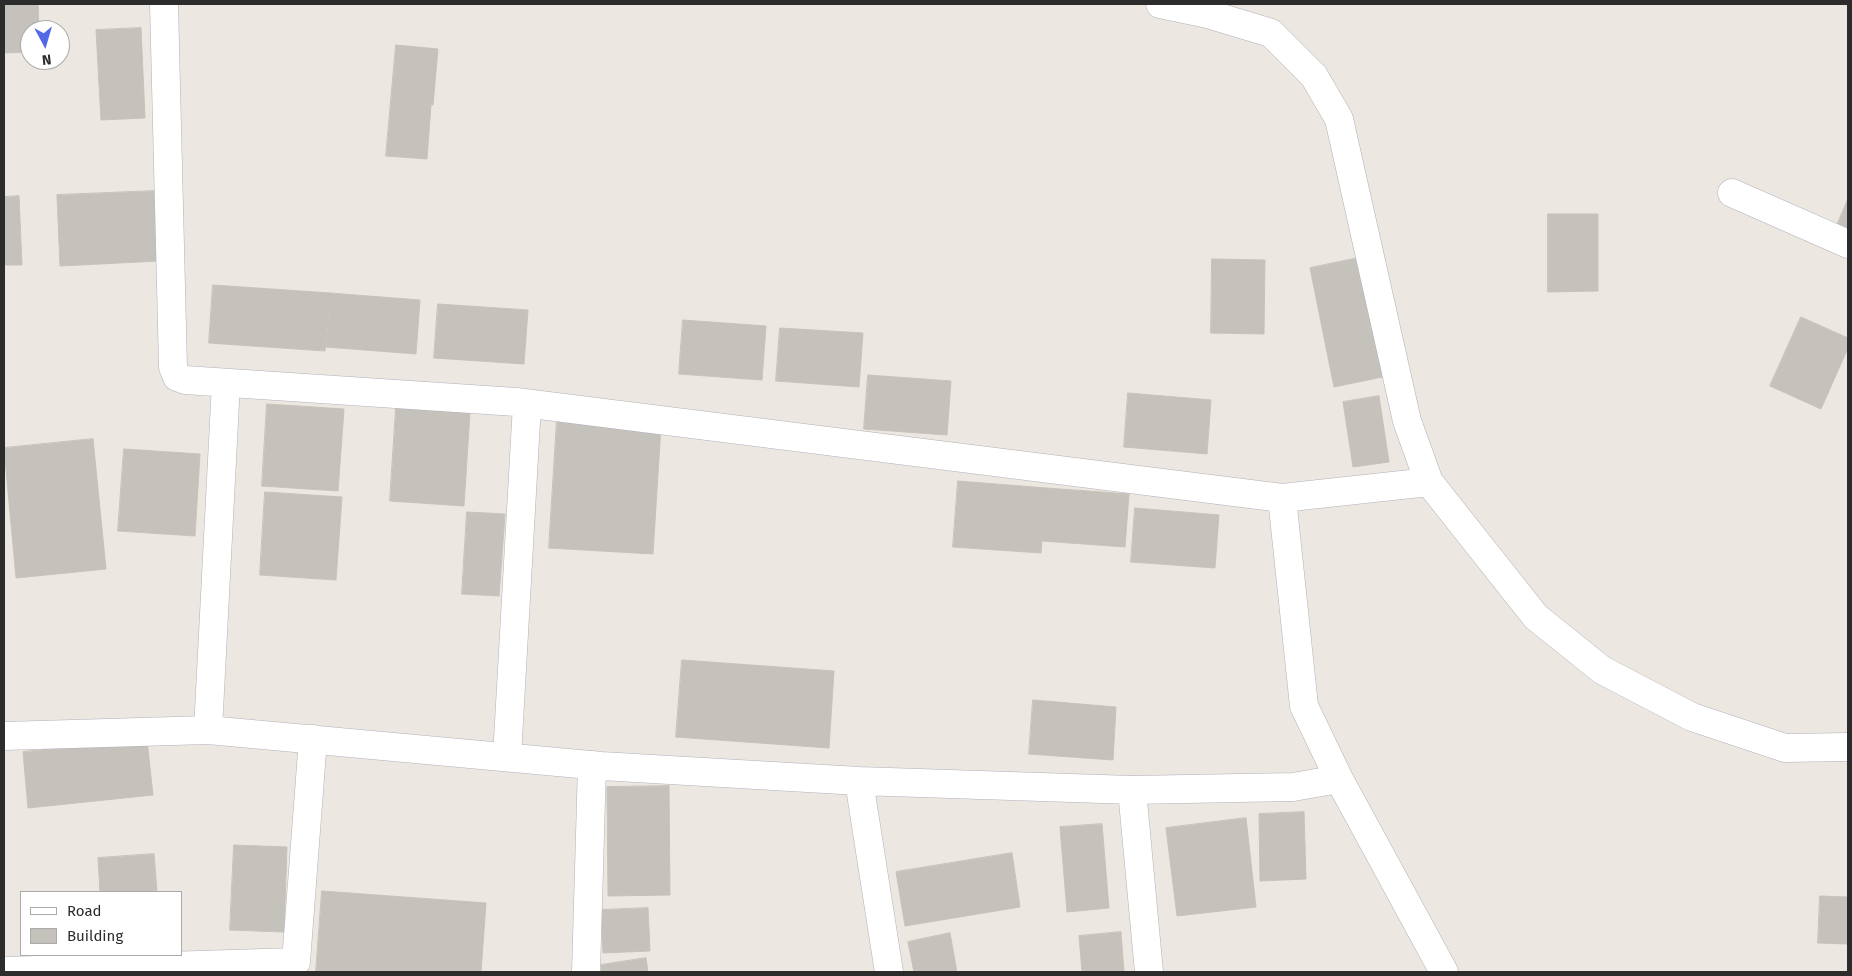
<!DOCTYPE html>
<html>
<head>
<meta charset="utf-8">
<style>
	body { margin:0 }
	#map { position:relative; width:1852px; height:976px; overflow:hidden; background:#ece7e0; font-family:"Fira Sans",sans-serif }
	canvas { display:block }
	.frame { position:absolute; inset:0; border:5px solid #2c2c2c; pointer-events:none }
	.legend { position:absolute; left:20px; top:891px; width:162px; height:65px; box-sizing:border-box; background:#fff; border:1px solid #ababab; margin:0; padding:6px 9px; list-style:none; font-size:15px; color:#2c2c2c }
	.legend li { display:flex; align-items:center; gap:10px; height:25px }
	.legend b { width:25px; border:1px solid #ababab }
	.north { position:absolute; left:20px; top:20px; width:50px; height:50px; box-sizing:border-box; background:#fff; border:1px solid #ababab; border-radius:50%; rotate:174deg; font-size:14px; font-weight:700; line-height:20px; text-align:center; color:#2c2c2c }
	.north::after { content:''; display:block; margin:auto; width:18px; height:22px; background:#5469e5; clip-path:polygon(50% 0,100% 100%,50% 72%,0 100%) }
</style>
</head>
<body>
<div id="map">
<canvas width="1852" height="976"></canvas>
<div class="frame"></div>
<ul class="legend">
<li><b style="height:6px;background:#fff"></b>Road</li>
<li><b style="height:14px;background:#c5c1bb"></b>Building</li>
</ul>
<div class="north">N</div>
</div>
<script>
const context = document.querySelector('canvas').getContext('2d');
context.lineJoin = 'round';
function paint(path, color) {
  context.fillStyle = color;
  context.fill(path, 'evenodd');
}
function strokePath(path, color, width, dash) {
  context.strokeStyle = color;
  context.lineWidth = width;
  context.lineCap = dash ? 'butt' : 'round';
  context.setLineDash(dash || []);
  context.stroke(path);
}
const building = new Path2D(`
	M4 4H38L39 30H30V52L4 53Z
	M141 28 145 118 101 120 96 30Z
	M396 45 438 49 433 105 391 101Z
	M391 101 431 105 427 159 386 156Z
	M155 191 159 261 60 266 57 195Z
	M19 196 22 265H4V197Z
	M1848 199V230L1837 225Z
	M1548 214H1598V291L1548 292Z
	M1363 257 1387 376 1334 387 1310 268Z
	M1212 259 1265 260 1264 334 1211 333Z
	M213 285 330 293 325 351 209 343Z
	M330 293 420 300 416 354 326 347Z
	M438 304 528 310 524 364 434 358Z
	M1801 317 1848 338V348L1821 409 1770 386Z
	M683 320 766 326 762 380 679 374Z
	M780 328 863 333 859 387 776 381Z
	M868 375 951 381 947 435 864 429Z
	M1128 393 1211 400 1207 454 1124 447Z
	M1379 396 1389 462 1353 467 1343 402Z
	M267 404 344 409 338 491 262 486Z
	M396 408 470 412 464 506 390 501Z
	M557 420 661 426 653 554 549 548Z
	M93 439 106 569 16 578 4 448Z
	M124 449 200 454 195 536 118 531Z
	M958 481 1046 488 1041 553 953 547Z
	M1046 488 1129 494 1125 547 1042 541Z
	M265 492 342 497 336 580 260 575Z
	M1135 508 1219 515 1215 568 1131 562Z
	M467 512 505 514 499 596 462 594Z
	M682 660 834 671 829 748 676 737Z
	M1033 700 1116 707 1113 760 1029 754Z
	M147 740 153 795 28 808 23 752Z
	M669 786 670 895 608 896 607 787Z
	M1304 812 1306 879 1260 881 1259 814Z
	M1246 818 1256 907 1177 916 1166 828Z
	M1102 824 1109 908 1067 912 1060 827Z
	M234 845 287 847 284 932 230 930Z
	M1012 853 1020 907 905 926 896 872Z
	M154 854 157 892H100L98 858Z
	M322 891 486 903 481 972H316Z
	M1820 896 1848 897V944L1818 943Z
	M648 908 650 951 603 953 601 910Z
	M1121 932 1124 972H1082L1079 936Z
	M950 933 957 972H914L908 942Z
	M646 958 648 972H602L601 965Z`);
paint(building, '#c5c1bb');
strokePath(building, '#c7c3ba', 1);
const minor = new Path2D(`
	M164 4 173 367 177 377 185 380 516 402 1282 498 1429 482
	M1160 4 1208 14 1271 33 1314 76 1339 119 1407 421 1429 482 1536 617 1602 670 1692 717 1785 748 1848 747
	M1732 193 1848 244
	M208 730 226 383
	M4 736 208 730 601 766 859 781 1132 790 1293 787 1339 779 1304 706 1282 498
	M507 757 527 404
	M1339 779 1444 972
	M859 781 889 972
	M1132 790 1149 972
	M4 971 296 962 313 739
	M586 972 592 765`);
strokePath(minor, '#b0b1bb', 29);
strokePath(minor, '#fff', 28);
</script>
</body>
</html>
